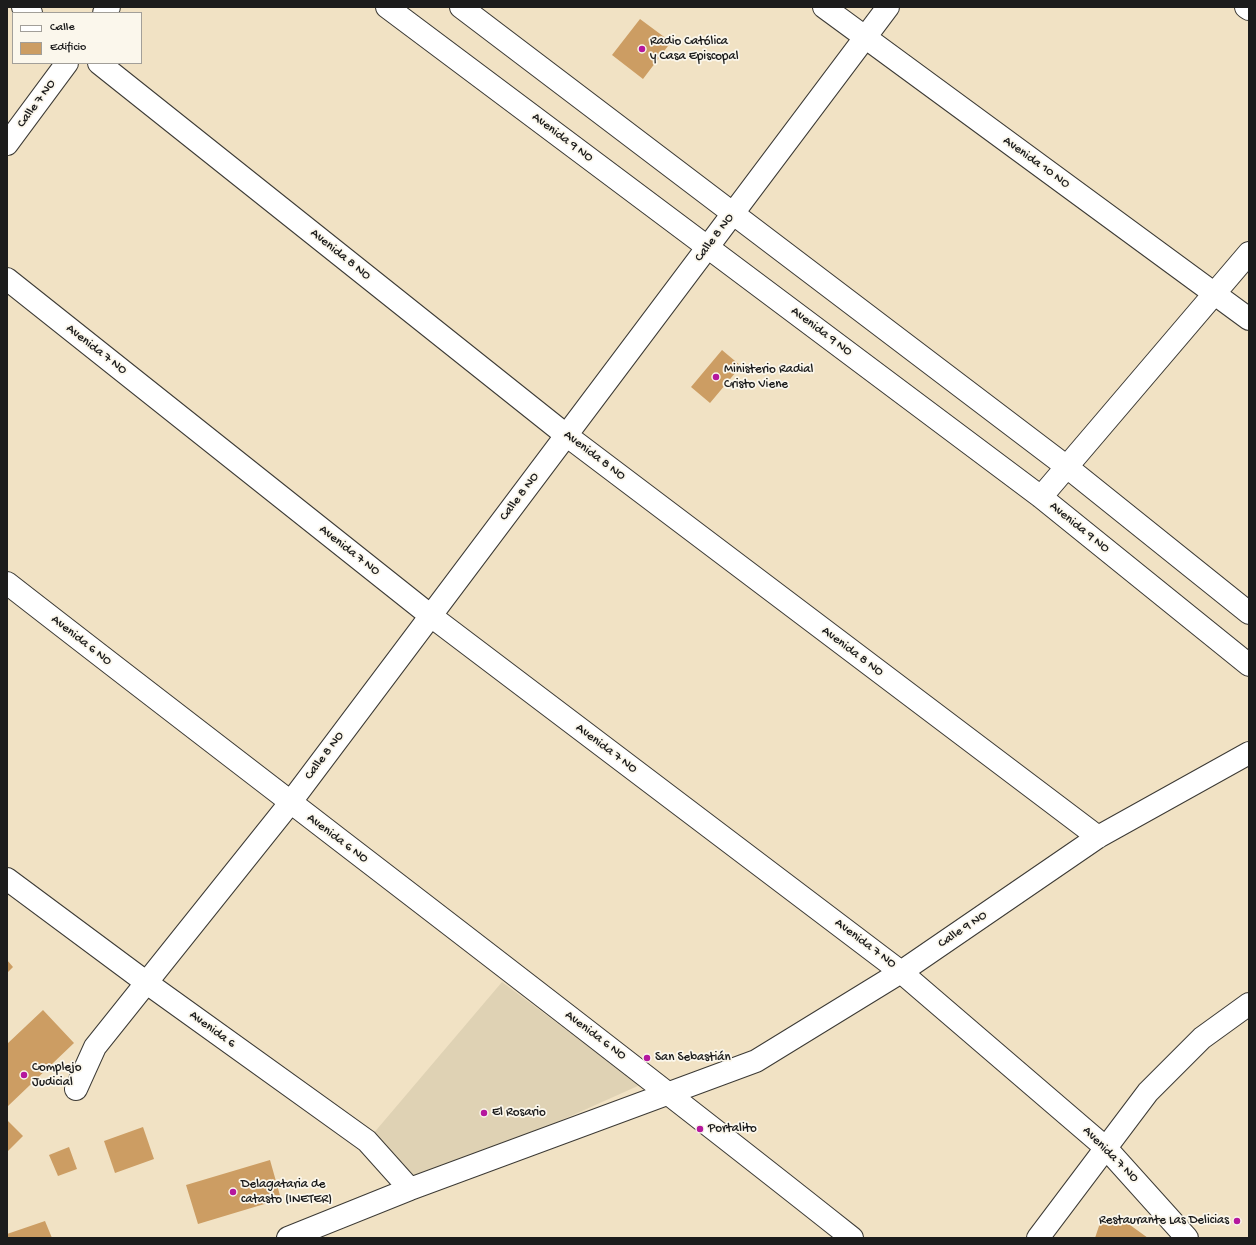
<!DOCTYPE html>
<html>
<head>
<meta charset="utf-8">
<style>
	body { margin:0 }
	#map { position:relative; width:1256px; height:1245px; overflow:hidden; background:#f1e2c4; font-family:"Gochi Hand",sans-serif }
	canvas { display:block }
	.frame { position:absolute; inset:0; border:8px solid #1c1c1c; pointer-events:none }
	.legend { position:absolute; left:12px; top:12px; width:130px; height:52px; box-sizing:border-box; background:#fbf7ec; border:1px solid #a29f99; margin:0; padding:5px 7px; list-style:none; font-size:12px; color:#1c1c1c }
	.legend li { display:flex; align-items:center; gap:8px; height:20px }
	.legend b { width:20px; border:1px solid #a29f99 }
</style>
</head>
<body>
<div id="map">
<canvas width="1256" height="1245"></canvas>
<div class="frame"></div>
<ul class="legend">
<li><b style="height:5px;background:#fff"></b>Calle</li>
<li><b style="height:11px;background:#cc9d63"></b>Edificio</li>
</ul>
</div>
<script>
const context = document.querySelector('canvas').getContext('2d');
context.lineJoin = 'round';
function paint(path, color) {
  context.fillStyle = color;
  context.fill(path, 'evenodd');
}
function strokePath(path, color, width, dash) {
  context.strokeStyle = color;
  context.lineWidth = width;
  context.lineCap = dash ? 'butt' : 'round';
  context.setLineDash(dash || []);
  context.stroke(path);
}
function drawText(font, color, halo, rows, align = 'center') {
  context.font = font + ' "Gochi Hand",sans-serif';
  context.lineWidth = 3.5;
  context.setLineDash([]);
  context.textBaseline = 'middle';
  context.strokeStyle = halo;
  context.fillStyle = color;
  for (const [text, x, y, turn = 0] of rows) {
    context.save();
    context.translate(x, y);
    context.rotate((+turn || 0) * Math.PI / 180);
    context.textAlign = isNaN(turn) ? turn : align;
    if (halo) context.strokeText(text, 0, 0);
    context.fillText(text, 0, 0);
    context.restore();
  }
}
paint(new Path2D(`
	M502 982 640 1085 410 1188 367 1141Z`), '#dfd2b4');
paint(new Path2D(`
	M640 19 671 42 643 79 612 55Z
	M722 350 741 366 710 403 691 387Z
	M7 960 13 967 7 973Z
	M43 1010 74 1043 7 1107V1044Z
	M7 1120 23 1136 7 1152Z
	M143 1127 154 1159 115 1173 104 1141Z
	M69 1147 77 1169 58 1176 49 1155Z
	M270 1160 281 1199 198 1224 186 1185Z
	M1101 1220H1116L1130 1225 1148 1238H1095Z
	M45 1221 52 1238H7V1234Z`), '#cc9d63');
const minor = new Path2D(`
	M23 7 31 13
	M387 7 1041 497 1249 665
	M461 7 1067 467 1249 613
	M824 7 1249 319
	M1246 7 1249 9
	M104 13 109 7
	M99 63 566 435 1098 837
	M7 144 67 63
	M7 279 431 616 901 972 1106 1148 1187 1238
	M1041 497 1249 253
	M7 583C288 802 573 1016 852 1238
	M7 879 147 983 367 1141 410 1189
	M76 1089 95 1047 290 803 888 7
	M288 1238 410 1189 756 1061 901 972 1098 837 1249 753
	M1038 1238 1148 1092 1202 1038 1249 1004`);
strokePath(minor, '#3c3a35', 24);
strokePath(minor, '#fff', 22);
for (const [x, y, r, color] of [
	[642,49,4,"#b5179e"],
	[716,377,4,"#b5179e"],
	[647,1058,4,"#b5179e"],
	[24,1075,4,"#b5179e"],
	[484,1113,4,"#b5179e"],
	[700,1129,4,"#b5179e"],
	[233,1192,4,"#b5179e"],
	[1237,1221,4,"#b5179e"]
]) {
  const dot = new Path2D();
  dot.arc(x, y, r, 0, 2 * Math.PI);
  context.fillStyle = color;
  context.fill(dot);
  strokePath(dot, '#fbf7ec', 1.5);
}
drawText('13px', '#1c1c1c', '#fbf7ec', [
	["Radio Católica",650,42],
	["y Casa Episcopal",650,57],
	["Ministerio Radial",724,370],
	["Cristo Viene",724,385],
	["San Sebastián",655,1058],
	["Complejo",32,1068],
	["Judicial",32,1083],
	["El Rosario",492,1113],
	["Portalito",708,1129],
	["Delagataria de",241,1185],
	["catasto (INETER)",241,1200],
	["Restaurante Las Delicias",1229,1221,"right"]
], 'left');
drawText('13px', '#1c1c1c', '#fbf7ec', [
	["Calle 7 NO",37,104,-54],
	["Avenida 9 NO",562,138,37],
	["Avenida 10 NO",1036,163,36],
	["Calle 8 NO",715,238,-53],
	["Avenida 8 NO",340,255,39],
	["Avenida 9 NO",821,332,37],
	["Avenida 7 NO",96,350,38],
	["Avenida 8 NO",594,456,37],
	["Calle 8 NO",520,497,-53],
	["Avenida 9 NO",1079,528,39],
	["Avenida 7 NO",349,551,38],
	["Avenida 6 NO",81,641,38],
	["Avenida 8 NO",852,652,37],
	["Avenida 7 NO",606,749,37],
	["Calle 8 NO",325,756,-53],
	["Avenida 6 NO",337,839,37],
	["Calle 9 NO",963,930,-34],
	["Avenida 7 NO",865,944,37],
	["Avenida 6",212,1030,36],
	["Avenida 6 NO",595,1036,37],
	["Avenida 7 NO",1110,1155,45]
]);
</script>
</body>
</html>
